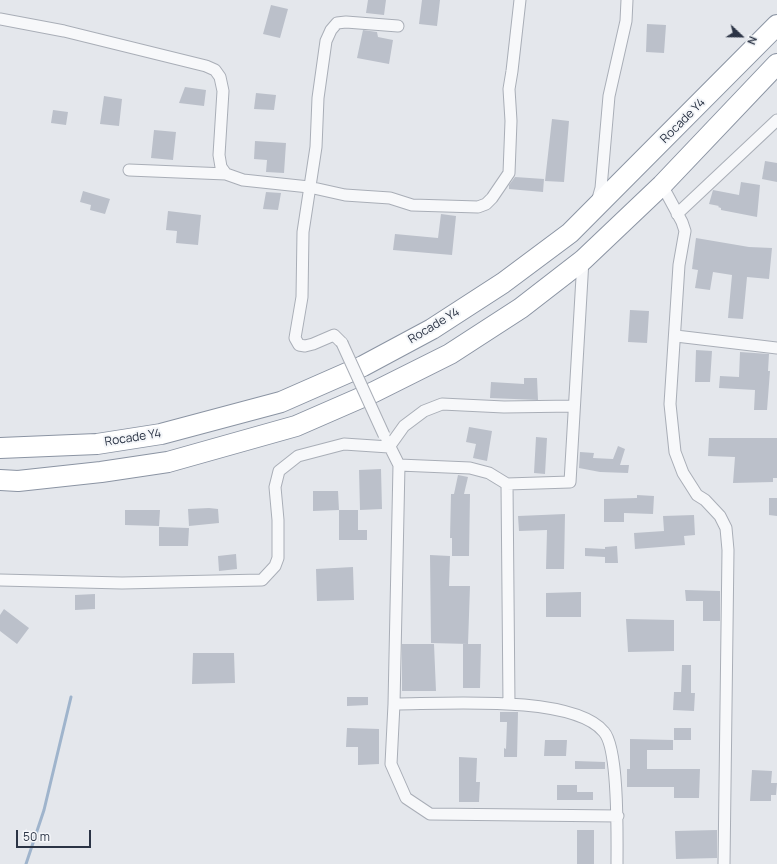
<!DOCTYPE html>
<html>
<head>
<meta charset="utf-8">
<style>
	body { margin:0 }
	#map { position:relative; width:777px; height:864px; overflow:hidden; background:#e4e7ec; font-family:Manrope,sans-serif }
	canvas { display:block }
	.north { position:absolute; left:721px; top:16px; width:40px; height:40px; -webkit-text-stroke:3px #f4f6f9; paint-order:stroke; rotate:112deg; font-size:11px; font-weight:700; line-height:16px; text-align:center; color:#2b3445 }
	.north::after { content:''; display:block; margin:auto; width:14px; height:18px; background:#2b3445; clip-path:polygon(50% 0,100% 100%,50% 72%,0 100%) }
	.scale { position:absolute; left:16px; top:830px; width:75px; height:18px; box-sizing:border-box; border:2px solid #2b3445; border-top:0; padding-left:5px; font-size:12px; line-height:14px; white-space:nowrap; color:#2b3445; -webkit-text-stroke:3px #f4f6f9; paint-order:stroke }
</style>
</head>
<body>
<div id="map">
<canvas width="777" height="864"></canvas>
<div class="north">N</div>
<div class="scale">50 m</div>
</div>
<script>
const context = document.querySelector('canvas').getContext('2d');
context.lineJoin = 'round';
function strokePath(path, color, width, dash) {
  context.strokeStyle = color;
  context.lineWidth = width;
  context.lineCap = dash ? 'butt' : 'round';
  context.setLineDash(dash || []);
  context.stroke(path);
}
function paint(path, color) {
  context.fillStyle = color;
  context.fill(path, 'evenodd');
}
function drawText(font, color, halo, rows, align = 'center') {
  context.font = font + ' Manrope,sans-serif';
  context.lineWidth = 4;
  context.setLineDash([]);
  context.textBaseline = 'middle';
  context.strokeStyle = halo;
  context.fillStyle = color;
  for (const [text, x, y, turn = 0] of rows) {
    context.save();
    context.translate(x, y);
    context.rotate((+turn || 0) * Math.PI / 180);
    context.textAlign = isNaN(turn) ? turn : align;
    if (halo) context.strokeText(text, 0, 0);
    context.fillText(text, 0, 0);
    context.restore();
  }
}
strokePath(new Path2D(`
	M26 864 44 810 71 697`), '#9fb4cc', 3);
paint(new Path2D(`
	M368 0H386L384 15 366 13Z
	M422 0H440L437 26 419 24Z
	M271 5 288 9 280 38 263 34Z
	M647 24 666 25 664 53 646 52Z
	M363 30 377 32 378 37 393 40 389 64 357 58Z
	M185 87 206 90 204 106 179 103Z
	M256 93 276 95 274 110 254 109Z
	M104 96 122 99 119 126 100 124Z
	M53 110 68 112 66 125 51 123Z
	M552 119 569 121 564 182 545 181Z
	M154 130 176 132 173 160 151 158Z
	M255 141 286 143 284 173 266 172 267 160 254 159Z
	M765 161 777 163V182L762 179Z
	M515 177 544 179 543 192 509 189V185Z
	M741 182 760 185 757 217 721 210V208L718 207 719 206 709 204 713 190 739 195Z
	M83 191 110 199 105 214 90 210 91 205 80 202Z
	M266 192 281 193 278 210 263 209Z
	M168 211 201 215 198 245 176 243 177 231 166 230Z
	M441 214 456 216 452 255 393 250 395 234 438 238Z
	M696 238 749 247 772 248 769 279 747 277 743 319 728 318 732 275 713 272 710 290 695 288 698 270 692 269Z
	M630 310 649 311 647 343 628 342Z
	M696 350 712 351 710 382H695Z
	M740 352 769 354 768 371H770L767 410H754L755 390 719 388 720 376 739 377Z
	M524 378H537L538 400 490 398 491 382 524 384Z
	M469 427 492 431 487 461 473 458 476 444 466 442Z
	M536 437 547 438 545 474 534 473Z
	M709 438H777V478H773V482L733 483 735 457 708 456Z
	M618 446 625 449 620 465H629L628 473 600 472 579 468 580 452 594 453 593 458 613 459Z
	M381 469 382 509 360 510 359 470Z
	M458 475 468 477 464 494H470L469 556H452V538H450L451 494H454Z
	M313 491H338L339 510 313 511Z
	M637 495 654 496 653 514 624 513V522H604V499L637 498Z
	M769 498H777V516L769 515Z
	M209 508 218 509 219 523 189 526 188 509Z
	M125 510H160L159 526 125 525Z
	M339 510H358V530H367V540H339Z
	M565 514 564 569H546L547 530 519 531 518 516Z
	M694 515 695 535 684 536 685 545 635 549 634 533 664 531 663 516Z
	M159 527 189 528 188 546H159Z
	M617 546 618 563H605V557L585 556V548L605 549V547Z
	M236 554 237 569 219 571 218 556Z
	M430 555 450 556 449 586H470L468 644 431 643Z
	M353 567 354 600 317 601 316 569Z
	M685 590 720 591V621H703V601H686Z
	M581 592V617H546V593Z
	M95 594V609L75 610V595Z
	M4 609 29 628 17 644 0 631V615Z
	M626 619 674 620V651L628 652Z
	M402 644H434L436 691H402Z
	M463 644H481L480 688H463Z
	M193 653H234L235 683 192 684Z
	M682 665H691V693H695L694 711 673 710 674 692H681Z
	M347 697H368V705L347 706Z
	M500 712H518L517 757H504V748L506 749 507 722H500Z
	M347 728 379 729V764L358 765V747H346Z
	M674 728H691V740H674Z
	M630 739 673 740V750H647V769H700L699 798H674V787H627V769H630Z
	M545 740H567L566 756H544Z
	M459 757 477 758 476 782H480L479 802H459Z
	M575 761 605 762V769H575Z
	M752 770 772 771 771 783H777L776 795H771V801H750Z
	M557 785H577V792H593V800H557Z
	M577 830H594V864H577Z
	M717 830V858L676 859 675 831Z`), '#bbc0ca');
const street = new Path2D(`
	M0 19 64 31 206 66 215 70 220 77 223 91 219 155 221 167 226 174 243 180 309 187 345 195 390 198 412 205 478 207 486 204 492 198 509 173 511 121 509 89 512 71 520 0
	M129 170 226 174
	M662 185 682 222 685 231 679 265 670 404 675 452 683 473 697 495 705 500 720 516 726 528 728 550 724 864
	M597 202 601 188 609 96 626 21 627 0
	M677 214 777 120
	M676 336 777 348
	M342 343 334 335 313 344 305 346 299 345 295 338 302 297 303 232 316 147 318 98 326 41 331 30 337 23 346 22 398 26
	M387 441 399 465 470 468 489 473 507 484 570 482 583 260
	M399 465 394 704C442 704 573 694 604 732 619 749 617 839 617 864
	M507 484 509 704
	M0 580 122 583 262 580 275 566 278 558V520L275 487 279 471 298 456 344 444 389 447 404 426 424 411 442 404 504 407 574 406
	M394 704 391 764 406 798 430 814 618 816`);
const highway = new Path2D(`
	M0 448 97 444 161 434 281 402 363 366 432 329 503 283 570 233 777 25
	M0 480 18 481 101 472 168 462 296 426 374 392 450 354 521 308 583 260 662 185 777 64`);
strokePath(street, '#a9aeb7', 13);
strokePath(highway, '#8b94a3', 22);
strokePath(street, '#f7f8fa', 11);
strokePath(highway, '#fff', 20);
const streetBridge = new Path2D(`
	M342 343 384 435`);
strokePath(streetBridge, '#a9aeb7', 13, []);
strokePath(streetBridge, '#f7f8fa', 11);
drawText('12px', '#2b3445', '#f4f6f9', [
	["Rocade Y4",683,121,-45],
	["Rocade Y4",434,326,-31],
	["Rocade Y4",133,438,-9]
]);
</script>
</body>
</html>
